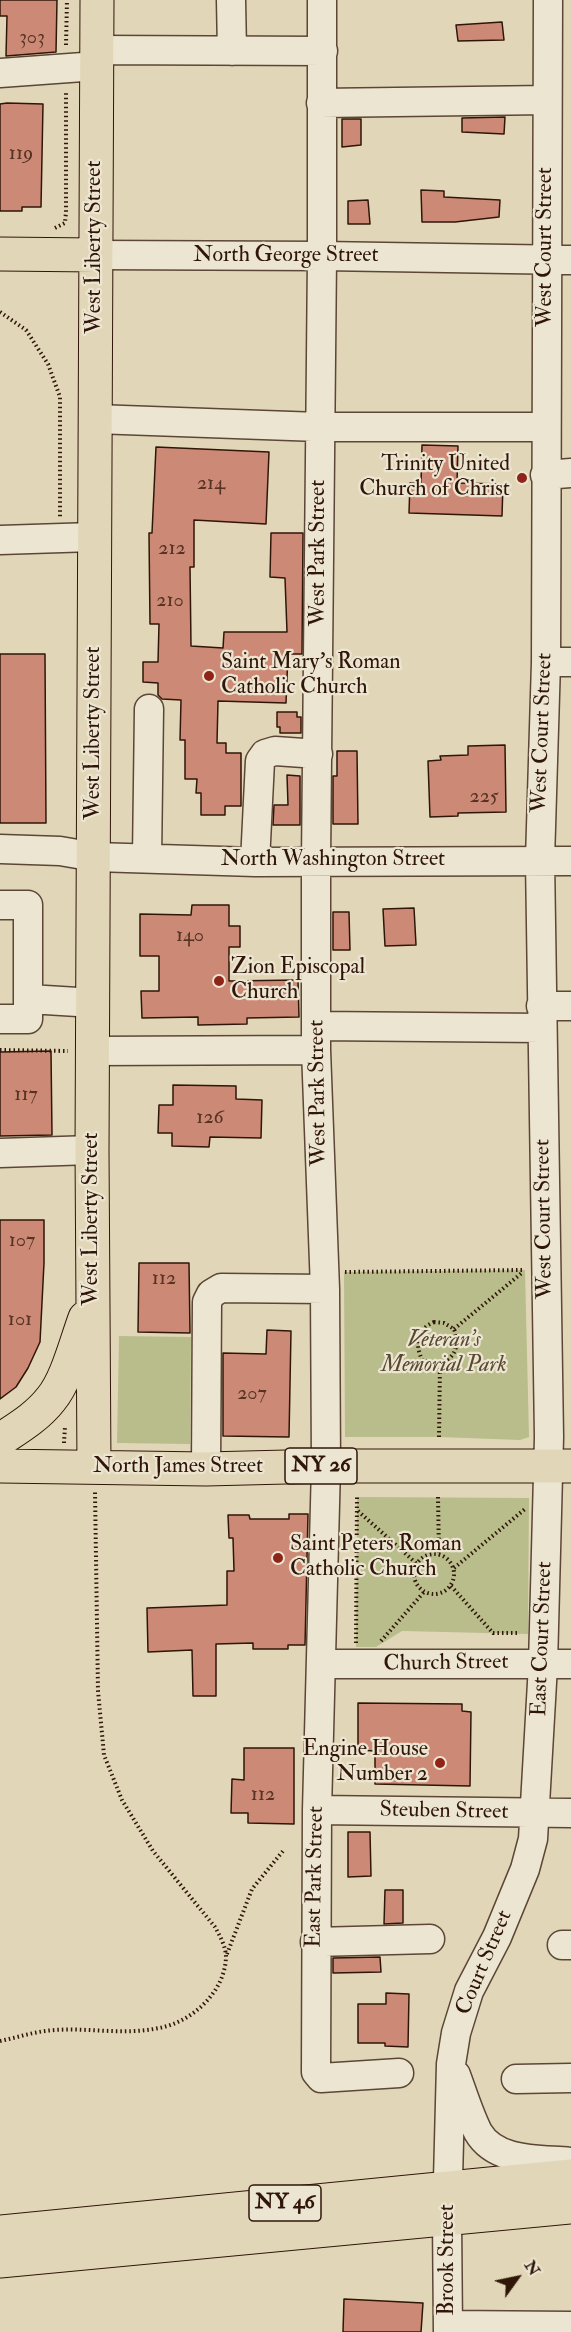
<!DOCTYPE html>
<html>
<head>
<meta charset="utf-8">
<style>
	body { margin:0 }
	#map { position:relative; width:571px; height:2332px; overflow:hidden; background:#e1d7b8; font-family:"IM FELL Double Pica",serif }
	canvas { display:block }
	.north { position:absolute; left:487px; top:2248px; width:60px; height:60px; -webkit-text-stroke:4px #ece5d1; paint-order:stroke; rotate:57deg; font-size:16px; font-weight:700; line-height:24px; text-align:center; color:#301609 }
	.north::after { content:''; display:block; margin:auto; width:21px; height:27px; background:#301609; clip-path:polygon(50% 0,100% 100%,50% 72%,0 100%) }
</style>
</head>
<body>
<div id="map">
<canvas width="571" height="2332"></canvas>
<div class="north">N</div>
</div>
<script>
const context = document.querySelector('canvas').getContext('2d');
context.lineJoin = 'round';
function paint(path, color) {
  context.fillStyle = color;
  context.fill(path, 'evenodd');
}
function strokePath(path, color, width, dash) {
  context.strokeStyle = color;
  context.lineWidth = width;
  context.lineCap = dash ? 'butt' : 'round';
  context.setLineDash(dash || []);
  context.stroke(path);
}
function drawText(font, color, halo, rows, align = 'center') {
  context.font = font + ' "IM FELL Double Pica",serif';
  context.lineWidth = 4.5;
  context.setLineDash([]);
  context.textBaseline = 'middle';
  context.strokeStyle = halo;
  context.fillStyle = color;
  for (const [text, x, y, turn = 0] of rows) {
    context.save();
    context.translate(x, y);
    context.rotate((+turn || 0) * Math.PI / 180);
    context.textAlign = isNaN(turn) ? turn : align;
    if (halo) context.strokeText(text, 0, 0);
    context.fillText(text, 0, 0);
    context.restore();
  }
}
paint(new Path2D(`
	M525 1270 529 1437 520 1440 439 1437H345L344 1272Z
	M119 1336 191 1337 190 1444 117 1443Z
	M357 1497 529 1498 528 1634 402 1631 376 1647H356Z`), '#b8bd8b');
const building = new Path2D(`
	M0 0H57L56 52 6 56 7 16H0Z
	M502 22 504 40 458 41 456 25Z
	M7 103 43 104 41 207H22V211H0V104Z
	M505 117 504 134 462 132V118Z
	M342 119H361V145L342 147Z
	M421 190 444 191V197L500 200 499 217 455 222H422Z
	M368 200 370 224H348V201Z
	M422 445 458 446 457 483 503 484 502 516 409 513 410 483H421Z
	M156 447 269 452 266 524 194 520V567H190L191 646 223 648 224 632H287L285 578 270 577 271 533H303L302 654H288L286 703 218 701 217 743H226V753H241V806H225V815H201V793H196L197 779H185V740H180L181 700 162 699 158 695V683L143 682V662H158L159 624H150L149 533H152Z
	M0 654H45L46 823H0Z
	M277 712H297V717H301V733H280V727H277Z
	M505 745 506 812 458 813V816L430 817 428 761 441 760 440 756 468 755V746Z
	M337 751H357L358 824H333V776H337Z
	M287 775 300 776V825H273L274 805H288Z
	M192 905H229V926H240V947H229V981L298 980 299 1017 247 1018V1024L198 1025V1017L142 1018 141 991H159V956H140V914L191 915Z
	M414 908 416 945 385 946 383 909Z
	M333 912H349L350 950H333Z
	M51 1051 52 1135 0 1136V1052Z
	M173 1085 236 1086V1099L262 1100 261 1138 210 1137 209 1147 172 1146V1133H158L159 1105H173Z
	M0 1220H44V1263L40 1342 28 1368 16 1387 0 1399Z
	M139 1263H189L190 1333 138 1332Z
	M267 1330 291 1331 289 1437 223 1436V1353L266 1354Z
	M289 1514H308L305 1645H288V1649H253V1643L216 1644V1696H193L192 1650 148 1652 147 1608 227 1605V1571H234L233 1538H229L228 1515H249L250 1519H289Z
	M358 1703 462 1704V1711L471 1712 470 1786 375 1784V1751L358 1750Z
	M244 1748H294V1824L248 1823V1813H231L232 1779 244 1780Z
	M348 1832H370L371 1876 348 1877Z
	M385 1890H403V1923L384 1924Z
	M380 1957 381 1972 333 1973V1958Z
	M386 1993 409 1994 408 2047 385 2046V2043H358V2004H386Z
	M344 2299 423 2303 421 2332H343Z`);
paint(building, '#cc8a76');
strokePath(building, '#301609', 1.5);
const minor = new Path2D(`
	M231 0 232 51
	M322 0V256L316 861V1050L325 1289 326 1466 317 1810 316 2072 321 2078 399 2073
	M97 50 323 51
	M0 73 97 66
	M321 103 547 100
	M95 255 322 256 571 260
	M95 419 319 427H545
	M545 475 571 473
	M0 540 93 537
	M546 662H571
	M0 849 60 851 95 857 255 862 571 861
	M147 858 149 709
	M255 862 260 761 265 754 275 751 318 754
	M0 905H28V1019H0
	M29 999 94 1003
	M541 1006H571
	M317 1026 541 1028
	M93 1051 316 1050
	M0 1153 92 1150
	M206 1469 207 1302 211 1294 221 1288 325 1289
	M321 1664H571
	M317 1810 571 1813
	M315 1942 430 1939
	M562 1945H571
	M456 2075C463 2094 469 2114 478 2132 496 2163 540 2159 571 2162
	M516 2079 571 2078
	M448 2325 571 2326
	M448 2332 447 2218 451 2064 456 2033 469 1991 497 1937 525 1869 533 1839 543 1665 549 1437 540 860 546 662 548 0`);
const major = new Path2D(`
	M0 254 95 255
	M0 1440C18 1428 37 1417 51 1399 67 1380 76 1342 85 1318
	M0 1466 206 1469 326 1466H571
	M94 1467 92 1150 97 0
	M0 2232 571 2176
	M0 2261 571 2207`);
strokePath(minor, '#5c4635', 31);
strokePath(major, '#301609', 35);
strokePath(new Path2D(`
	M66 45 67 0
	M55 228 65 223 66 212V92
	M0 312 26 330 48 364 60 397V517
	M0 1050 68 1051
	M345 1272 523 1270
	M434 1322 444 1323 454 1329C463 1354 446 1369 422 1360 415 1343 416 1330 434 1322Z
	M454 1329 523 1272
	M439 1437 440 1363
	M64 1443 65 1426
	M438 1497 439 1554
	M358 1511 417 1564
	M414 1574a20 20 0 1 1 40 0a20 20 0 1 1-40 0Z
	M454 1568 525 1509
	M451 1586 493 1633H520
	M381 1641 424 1592
	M356 1643 357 1497
	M227 1954 252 1889 283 1851
	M0 2041C15 2038 30 2033 45 2031 82 2026 122 2036 159 2028 192 2022 225 1992 226 1957 226 1947 220 1936 215 1927L153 1851 122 1800 104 1755 98 1691 95 1491`), '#301609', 4, [1.5, 3]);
strokePath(minor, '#ece5d1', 28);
strokePath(major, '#e1d7b8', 33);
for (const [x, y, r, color] of [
	[522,478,6,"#8f2418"],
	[209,676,6,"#8f2418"],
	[219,981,6,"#8f2418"],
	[278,1558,6,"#8f2418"],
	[440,1763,6,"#8f2418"]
]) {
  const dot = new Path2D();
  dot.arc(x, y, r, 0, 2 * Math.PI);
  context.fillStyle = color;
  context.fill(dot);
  strokePath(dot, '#ece5d1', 2);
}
drawText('20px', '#573324', null, [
	["303",32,39],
	["119",21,155],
	["214",211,485],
	["212",172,550],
	["210",170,602],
	["225",484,798],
	["140",190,937],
	["117",26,1096],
	["126",210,1119],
	["107",22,1242],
	["112",164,1280],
	["101",20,1321],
	["207",252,1395],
	["112",263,1796]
]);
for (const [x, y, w] of [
	[321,1466,72],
	[285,2203,72]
]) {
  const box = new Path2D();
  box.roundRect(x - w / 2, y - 18, w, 36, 4.5);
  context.fillStyle = '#ece5d1';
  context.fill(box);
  strokePath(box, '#301609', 1.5);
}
drawText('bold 21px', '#301609', null, [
	["NY 26",321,1466],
	["NY 46",285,2203]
]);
drawText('22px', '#301609', '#ece5d1', [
	["West Liberty Street",95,247,-90],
	["West Court Street",546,247,-90],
	["North George Street",286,256],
	["West Park Street",319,553,-90],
	["West Liberty Street",94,733,-90],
	["West Court Street",543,733,-88],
	["North Washington Street",333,860],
	["West Park Street",319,1093,-91],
	["West Liberty Street",92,1219,-90],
	["West Court Street",545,1219,-91],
	["North James Street",178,1467],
	["East Court Street",543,1639,-88],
	["Church Street",446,1664,-1],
	["Steuben Street",444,1812,1],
	["East Park Street",316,1877,-89],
	["Court Street",485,1963,-67],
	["Brook Street",448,2260,-90]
]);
drawText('22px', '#301609', '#ece5d1', [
	["Trinity United",510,465,"right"],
	["Church of Christ",510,490,"right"],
	["Saint Mary's Roman",221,663],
	["Catholic Church",221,688],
	["Zion Episcopal",231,968],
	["Church",231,993],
	["Saint Peters Roman",290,1545],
	["Catholic Church",290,1570],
	["Engine House",428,1750,"right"],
	["Number 2",428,1775,"right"]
], 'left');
drawText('italic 22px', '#594830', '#ece5d1', [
	["Veteran's",444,1341],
	["Memorial Park",444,1366]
]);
</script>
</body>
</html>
